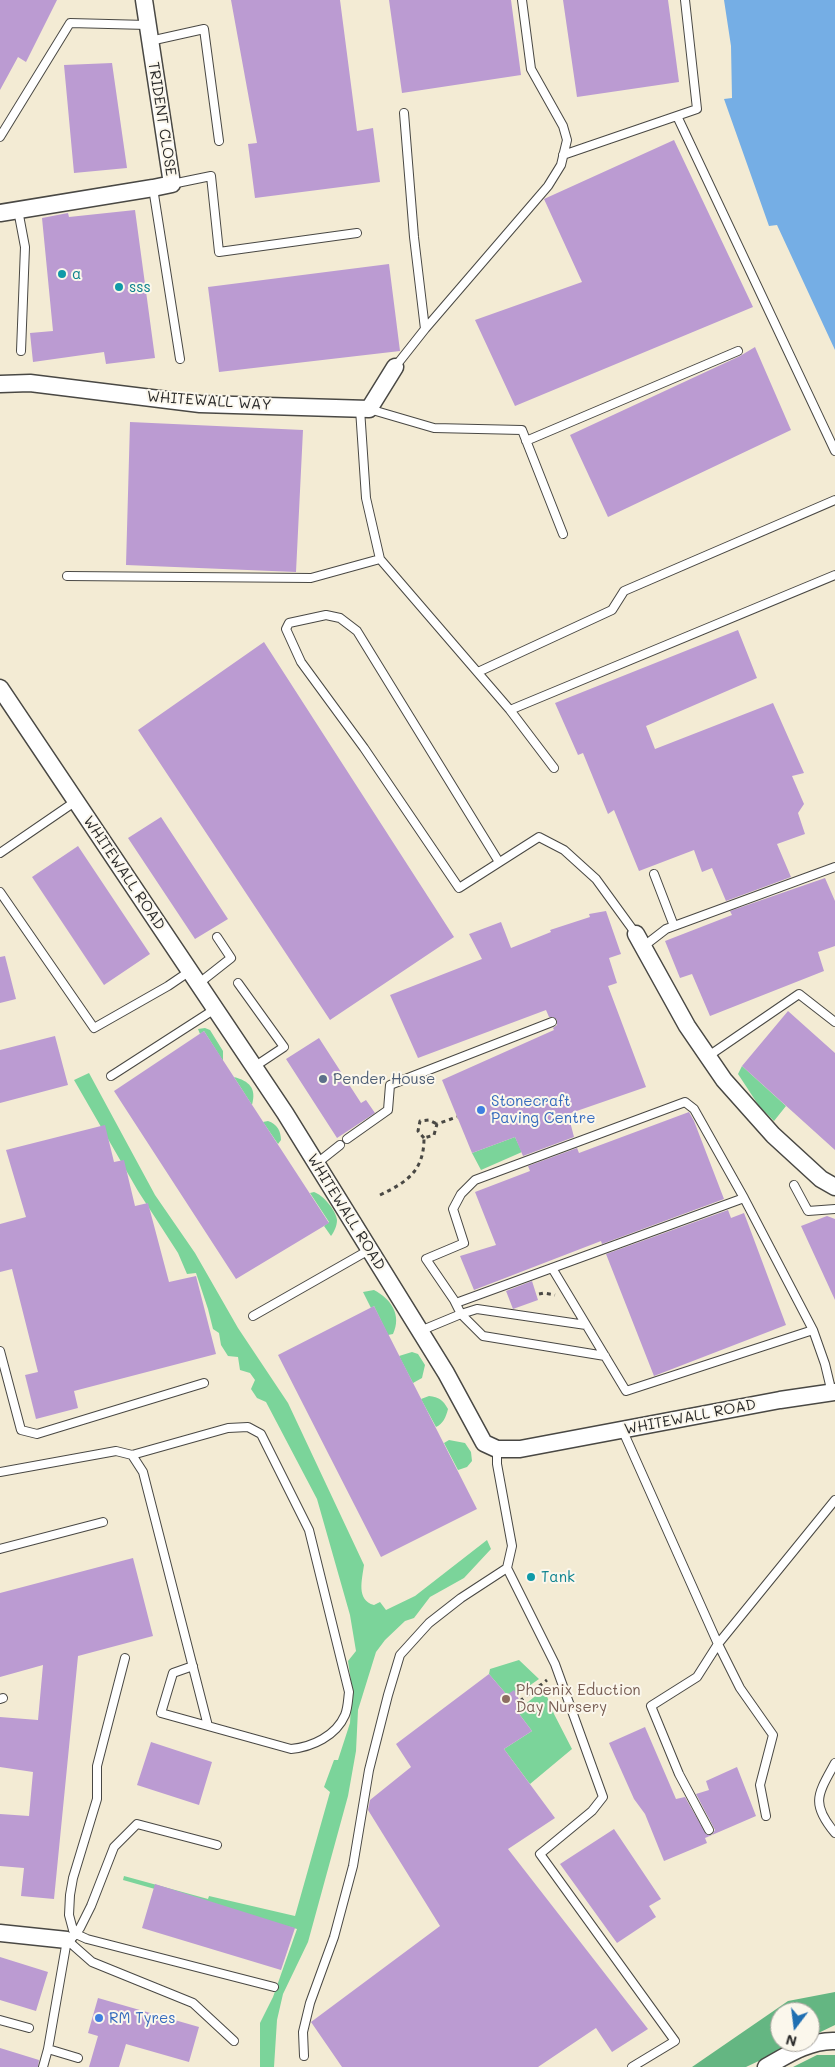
<!DOCTYPE html>
<html>
<head>
<meta charset="utf-8">
<style>
	body { margin:0 }
	#map { position:relative; width:835px; height:2067px; overflow:hidden; background:#f3ebd4; font-family:Mali,sans-serif }
	canvas { display:block }
	.north { position:absolute; left:770px; top:2002px; width:50px; height:50px; box-sizing:border-box; background:#fbf7ec; border:1px solid #a8a59f; border-radius:50%; rotate:195deg; font-size:14px; font-weight:700; line-height:20px; text-align:center; color:#2b2b2b }
	.north::after { content:''; display:block; margin:auto; width:18px; height:22px; background:#1f6fb2; clip-path:polygon(50% 0,100% 100%,50% 72%,0 100%) }
</style>
</head>
<body>
<div id="map">
<canvas width="835" height="2067"></canvas>
<div class="north">N</div>
</div>
<script>
const context = document.querySelector('canvas').getContext('2d');
context.lineJoin = 'round';
function paint(path, color) {
  context.fillStyle = color;
  context.fill(path, 'evenodd');
}
function strokePath(path, color, width, dash) {
  context.strokeStyle = color;
  context.lineWidth = width;
  context.lineCap = dash ? 'butt' : 'round';
  context.setLineDash(dash || []);
  context.stroke(path);
}
function drawText(font, color, halo, rows, align = 'center') {
  context.font = font + ' Mali,sans-serif';
  context.lineWidth = 4;
  context.setLineDash([]);
  context.textBaseline = 'middle';
  context.strokeStyle = halo;
  context.fillStyle = color;
  for (const [text, x, y, turn = 0] of rows) {
    context.save();
    context.translate(x, y);
    context.rotate((+turn || 0) * Math.PI / 180);
    context.textAlign = isNaN(turn) ? turn : align;
    if (halo) context.strokeText(text, 0, 0);
    context.fillText(text, 0, 0);
    context.restore();
  }
}
paint(new Path2D(`
	M205 1028 210 1030 223 1051V1061L204 1031 200 1034 198 1029Z
	M742 1066 786 1106 774 1121 759 1106 738 1074Z
	M89 1073 155 1195 195 1253 238 1328 288 1403 364 1565C362 1580 356 1600 374 1605L380 1602 386 1610 415 1596 487 1540 491 1549 464 1578 430 1597 414 1618 405 1621 385 1640 376 1652 358 1710 356 1751 348 1796 308 1942 283 1994 277 2020 274 2067H260V2023L273 1997 297 1929 123 1880 124 1876 208 1899 209 1896 295 1916 330 1792 324 1787 334 1760H338L350 1723 352 1689 348 1661 356 1651 350 1615 317 1499 266 1402 257 1398 251 1389 255 1380 250 1373 240 1370 238 1357 228 1356 221 1345 219 1333 213 1329 208 1309 196 1273 187 1274 178 1253 138 1191 74 1080Z
	M234 1077C249 1081 257 1088 252 1105Z
	M268 1121C277 1124 281 1131 281 1140L278 1144 263 1122Z
	M515 1137 522 1152 481 1170 472 1153Z
	M314 1192C323 1195 336 1210 337 1220 337 1226 334 1232 331 1236L324 1226 329 1222 310 1193Z
	M374 1290C391 1299 402 1315 393 1334L388 1335 374 1306 371 1308 363 1292Z
	M412 1352 418 1354 425 1365 422 1378 413 1383 399 1356Z
	M429 1396C439 1397 443 1400 448 1409 446 1417 443 1424 436 1427L421 1399Z
	M449 1440 465 1443 471 1452 472 1461 467 1467 458 1470 444 1443Z
	M519 1660 539 1679 516 1695H507L489 1674 490 1669Z
	M544 1689 554 1714 572 1749 530 1784 504 1749 532 1731 517 1711Z`), '#7bd49a');
paint(new Path2D(`
	M835 1992V2025L810 2037V2012H780V2042H799L746 2067H692L788 2001Z
	M817 2055H835V2067H793Z`), '#64b682');
paint(new Path2D(`
	M724 0H835V350L777 225 769 226 724 99 732 98 731 46Z`), '#75aee5');
paint(new Path2D(`
	M0 0H57L26 62 18 57 0 90Z
	M231 0H340L357 131 373 128 380 182 255 198 248 144 257 143Z
	M389 0H511L521 75 402 93Z
	M563 0H668L679 82 577 97Z
	M112 63 127 168 74 173 64 65Z
	M674 140 753 307 515 406 475 320 582 282 544 199Z
	M135 210 155 358 106 364 104 352 33 362 30 333 53 331 42 218 68 213 69 217Z
	M389 264 400 351 219 372 208 287Z
	M755 347 791 430 608 517 570 435 740 356Z
	M130 422 303 430 296 572 126 565Z
	M738 630 757 678 646 726 655 749 773 703 804 773 792 776 804 804 798 813 805 834 777 844 791 877 726 901 712 868 702 872 694 850 639 871 614 810 608 814 583 753 578 755 555 703Z
	M264 642 454 937 330 1020 138 730Z
	M161 817 228 919 195 939 128 838Z
	M78 846 150 954 104 985 32 877Z
	M825 878 835 901V946L818 952 824 971 710 1016 692 974 680 978 665 941 732 915 730 911Z
	M606 911 621 954 609 958 617 983 608 986 646 1087 568 1114 574 1137 523 1156 515 1137 472 1153 442 1080 554 1030 553 1028 557 1025V1020L553 1017H549L546 1010 418 1058 390 995 482 959 469 934 501 922 511 948 551 932 550 930 590 917 589 914Z
	M5 956 16 999 0 1003V957Z
	M788 1011 835 1053V1150L742 1066Z
	M204 1031 329 1223 236 1279 114 1091Z
	M55 1036 68 1085 0 1103V1050Z
	M319 1038 361 1103 366 1100 375 1113 337 1138 286 1059Z
	M689 1112 694 1121 724 1199 602 1244 601 1241 474 1290 460 1256 496 1245 475 1192 530 1171 528 1166 577 1148 579 1153Z
	M105 1125 114 1162 124 1160 135 1206 148 1203 169 1282 196 1276 216 1354 74 1391 78 1408 36 1419 25 1375 38 1372 12 1269 0 1272V1224L26 1217 6 1150Z
	M728 1210 731 1218 744 1213 786 1325 654 1376 606 1254Z
	M827 1216 835 1219V1300L801 1226Z
	M532 1281 538 1300 513 1309 506 1291Z
	M374 1306 477 1509 381 1557 278 1355Z
	M133 1558 153 1636 78 1656 54 1899 21 1896 24 1868 0 1866V1814L29 1816 33 1772 0 1767V1717L38 1720 43 1665 0 1677V1593Z
	M489 1674 507 1695 514 1690 522 1705 517 1711 532 1731 504 1749 555 1818 508 1849 648 2029 612 2052 596 2028 538 2067H342L311 2022 440 1926 368 1810 370 1800 411 1767 396 1744Z
	M645 1727 676 1799 685 1797 706 1834 712 1835 715 1830 696 1794 709 1790 706 1781 737 1767 756 1816 705 1838 707 1843 664 1861 645 1814 634 1799 609 1743Z
	M151 1742 212 1762 199 1805 137 1785Z
	M614 1829 661 1899 649 1906 656 1917 617 1943 560 1864Z
	M155 1884 295 1928 281 1970 142 1928Z
	M0 1957 48 1972 36 2011 0 2000Z
	M98 1998 199 2027 189 2062 126 2044 119 2067H89L98 2036 88 2033Z
	M0 2048 39 2060 38 2067H0Z`), '#bb9bd2');
const service = new Path2D(`
	M150 41 204 29 219 141
	M677 116 835 451
	M0 137 70 23 147 25
	M563 155 697 109 685 0
	M172 184 211 176 219 252 357 233
	M153 188 180 359
	M18 210 25 247 21 351
	M425 329 548 186 561 165 567 140 563 126 531 69 522 0
	M395 367 425 329 414 237 404 113
	M360 409 366 498 380 559 510 710 835 575
	M369 409 434 428 522 430 563 534
	M526 441 738 351
	M67 576 311 578 380 559
	M478 672 612 610 624 591 835 500
	M510 710 554 768
	M0 853 76 801
	M499 862 357 631 340 618 326 615 289 623 286 629 301 662 364 748 459 888 539 837 564 850 596 879 636 934
	M654 874 674 926
	M0 892 94 1028 168 986 190 971
	M644 946 666 929 835 867
	M238 983 284 1047 254 1067
	M198 984 231 958 217 937
	M707 1057 799 994 835 1022
	M111 1076 215 1009
	M347 1139 388 1110 390 1085 552 1022
	M316 1164 340 1145
	M794 1185 808 1211 835 1209
	M552 1268 626 1391 813 1330 744 1198
	M253 1316 369 1250
	M586 1325 477 1309 461 1314 483 1336 605 1356
	M813 1330 825 1364 832 1393
	M420 1331 461 1314 454 1300 426 1259 464 1243 453 1209 461 1194 475 1180 685 1102 694 1109 744 1198 456 1303
	M0 1351 21 1430 37 1434 204 1383
	M622 1429 718 1644 740 1688 773 1735 760 1785 766 1816
	M0 1472 116 1451 132 1455 228 1428 248 1427 261 1434 309 1530 349 1692C348 1699 348 1708 345 1715 336 1736 312 1747 291 1749L208 1726 143 1472 132 1455
	M0 1549 103 1522
	M507 1568 555 1664 603 1797 592 1811 540 1854 675 2041 632 2067
	M125 1658 97 1766V1799L73 1878 70 1895 69 1915 73 1930 76 1934 87 1939 274 1987
	M193 1666 173 1673 161 1713 208 1726
	M0 1699 3 1698
	M835 1763C818 1794 810 1803 835 1833
	M709 1830 679 1774 651 1706 697 1677 718 1644 835 1500
	M73 1937 80 1928 91 1906 114 1847 137 1824 217 1845
	M67 1940 92 1962 193 2003 234 2041
	M0 2020 29 2028
	M48 2049 78 2058
	M304 2056 303 2032 310 2003 334 1937 353 1866 369 1770 388 1695 400 1655 429 1623 461 1598 507 1568 512 1546 497 1464V1449
	M43 2067 48 2049 67 1940`);
const minor = new Path2D(`
	M0 213 153 188 172 184 144 0
	M0 384 30 383 200 404 369 409 395 367
	M0 688 285 1113 446 1373 484 1443 497 1449H520L780 1400 835 1392
	M636 934 687 1026 724 1080 773 1135 821 1179 835 1187
	M0 1933 67 1940
	M766 2067C787 2055 810 2040 835 2041`);
strokePath(service, '#494844', 10);
strokePath(minor, '#494844', 19);
strokePath(new Path2D(`
	M424 1138 418 1131 420 1121 429 1120 437 1124
	M380 1195C407 1182 424 1171 424 1138L434 1135 437 1124 457 1117
	M539 1294 544 1293 555 1295
	M520 1701 547 1680`), '#494844', 3, [4, 4]);
strokePath(service, '#fff', 8);
strokePath(minor, '#fff', 16);
for (const [x, y, r, color] of [
	[62,274,5,"#0f9aa8"],
	[119,287,5,"#0f9aa8"],
	[323,1079,5,"#5c6f8a"],
	[481,1110,5,"#3f7fe0"],
	[531,1577,5,"#0f9aa8"],
	[506,1699,5,"#8d6e63"],
	[99,2018,5,"#3f7fe0"]
]) {
  const dot = new Path2D();
  dot.arc(x, y, r, 0, 2 * Math.PI);
  context.fillStyle = color;
  context.fill(dot);
  strokePath(dot, '#fbf7ec', 2);
}
drawText('15px', '#2b2b2b', '#fbf7ec', [
	["TRIDENT CLOSE",162,119,81],
	["WHITEWALL WAY",209,401,4],
	["WHITEWALL ROAD",124,873,56],
	["WHITEWALL ROAD",346,1212,58],
	["WHITEWALL ROAD",690,1417,-11]
]);
drawText('15px', '#0d838f', '#fbf7ec', [
	["a",72,274],
	["sss",129,287],
	["Tank",541,1577]
], 'left');
drawText('15px', '#4e5e75', '#fbf7ec', [
	["Pender House",333,1079]
], 'left');
drawText('15px', '#366cbe', '#fbf7ec', [
	["Stonecraft",491,1101],
	["Paving Centre",491,1118],
	["RM Tyres",109,2018]
], 'left');
drawText('15px', '#785e54', '#fbf7ec', [
	["Phoenix Eduction",516,1690],
	["Day Nursery",516,1707]
], 'left');
</script>
</body>
</html>
